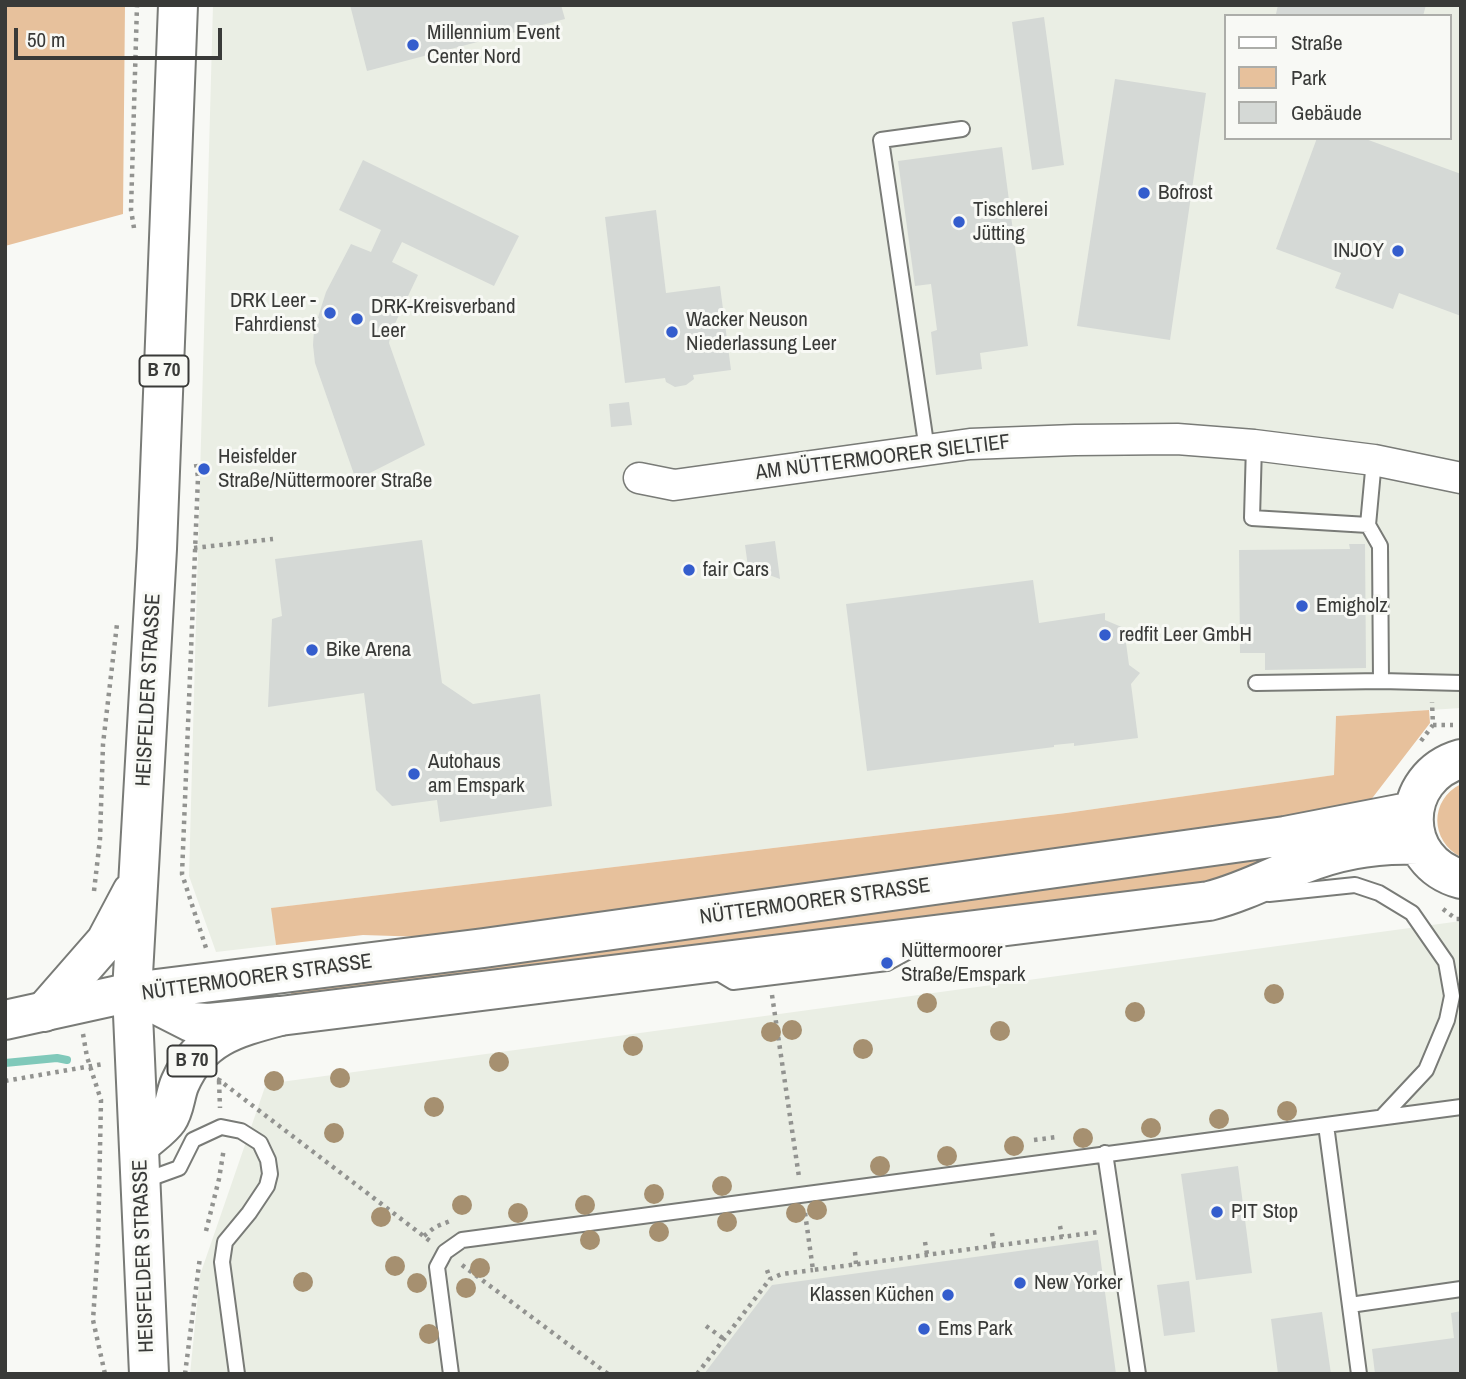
<!DOCTYPE html>
<html>
<head>
<meta charset="utf-8">
<style>
	body { margin:0 }
	#map { position:relative; width:1466px; height:1379px; overflow:hidden; background:#f8f9f5; font-family:"Archivo Narrow",sans-serif }
	canvas { display:block }
	.frame { position:absolute; inset:0; border:7px solid #393a38; pointer-events:none }
	.legend { position:absolute; left:1224px; top:14px; width:228px; height:126px; box-sizing:border-box; background:#f8f9f5; border:2px solid #acada9; margin:0; padding:9px 12px; list-style:none; font-size:21px; color:#393a38 }
	.legend li { display:flex; align-items:center; gap:14px; height:35px }
	.legend b { width:35px; border:2px solid #acada9 }
	.scale { position:absolute; left:14px; top:28px; width:208px; height:32px; box-sizing:border-box; border:4px solid #393a38; border-top:0; padding-left:9px; font-size:21px; line-height:24px; white-space:nowrap; color:#393a38; -webkit-text-stroke:5px #f8f9f5; paint-order:stroke }
</style>
</head>
<body>
<div id="map">
<canvas width="1466" height="1379"></canvas>
<div class="frame"></div>
<ul class="legend">
<li><b style="height:9px;background:#fff"></b>Straße</li>
<li><b style="height:19px;background:#e7c19c"></b>Park</li>
<li><b style="height:19px;background:#d5d9d6"></b>Gebäude</li>
</ul>
<div class="scale">50 m</div>
</div>
<script>
const context = document.querySelector('canvas').getContext('2d');
context.lineJoin = 'round';
function paint(path, color) {
  context.fillStyle = color;
  context.fill(path, 'evenodd');
}
function strokePath(path, color, width, dash) {
  context.strokeStyle = color;
  context.lineWidth = width;
  context.lineCap = dash ? 'butt' : 'round';
  context.setLineDash(dash || []);
  context.stroke(path);
}
function drawText(font, color, halo, rows, align = 'center') {
  context.font = font + ' "Archivo Narrow",sans-serif';
  context.lineWidth = 6;
  context.setLineDash([]);
  context.textBaseline = 'middle';
  context.strokeStyle = halo;
  context.fillStyle = color;
  for (const [text, x, y, turn = 0] of rows) {
    context.save();
    context.translate(x, y);
    context.rotate((+turn || 0) * Math.PI / 180);
    context.textAlign = isNaN(turn) ? turn : align;
    if (halo) context.strokeText(text, 0, 0);
    context.fillText(text, 0, 0);
    context.restore();
  }
}
paint(new Path2D(`
	M213 5H1461V708L1336 716 1335 775 1066 813 272 908 276 945 216 952 189 876ZM1226 16H1450V138H1226Z
	M1461 921V1374H190L200 1275 266 1084Z`), '#eaeee4');
paint(new Path2D(`
	M5 5H125L123 214 5 246Z
	M1429 710 1430 723 1370 801 1367 811 457 938 363 935 276 945 271 908 1066 813 1334 775 1336 716Z
	M1461 784V857C1430 841 1429 800 1461 784Z
	M1293 845 1229 885 293 1005 290 987Z`), '#e7c19c');
strokePath(new Path2D(`
	M5 1063 57 1058 67 1060`), '#80c9ba', 8);
paint(new Path2D(`
	M350 5H561L565 19 367 71Z
	M1278 5H1426L1423 16H1281L1276 14Z
	M1044 17 1064 165 1032 170 1012 22Z
	M1115 79 1206 93 1170 340 1077 326Z
	M1317 138H1363L1461 174V316L1399 293 1393 309 1335 288 1341 273 1276 249Z
	M1002 147 1028 346 980 353 982 369 936 375 931 332 937 330 931 284 915 286 898 161Z
	M363 160 519 236 494 286 402 242 392 262 418 275 391 332 389 343 425 445 356 480 315 363 313 345 314 330 326 292 351 244 371 252 381 230 339 210Z
	M656 210 666 293 720 286 731 370 693 375 694 379 686 385 675 387 666 382 665 378 625 383 605 217Z
	M629 402 632 425 611 427 609 404Z
	M422 540 442 683 473 704 540 694 552 806 440 822 437 800 392 806 376 790 364 693 268 707 272 619 282 616 275 559Z
	M775 541 780 579 761 572 749 574 745 545Z
	M1349 544H1365L1366 668 1265 670V653H1240L1239 550 1350 549Z
	M1033 580 1039 623 1105 613V620L1124 628 1129 665 1140 673 1131 684 1138 738 1074 746V743L1054 745V747L867 771 846 604Z
	M1238 1166 1252 1273 1196 1280 1181 1174Z
	M1098 1240 1116 1374H704L772 1285Z
	M1189 1281 1195 1332 1164 1336 1157 1285Z
	M1461 1311V1374H1375L1372 1349 1454 1338 1451 1313Z
	M1322 1312 1331 1374H1278L1271 1319Z`), '#d5d9d6');
const lane = new Path2D(`
	M1254 445 1252 518 1368 525 1374 460
	M927 450 881 140 962 129
	M1368 525 1380 546 1381 681 1461 683
	M1256 683 1381 681
	M1269 894 1355 885 1379 893 1412 913 1446 962 1452 996 1447 1020 1426 1070 1382 1117
	M713 970 733 982 887 963 909 951
	M1326 1125 1359 1374
	M1105 1153 1138 1374
	M143 1181 179 1168 193 1140 221 1127 241 1131 260 1143 268 1160 270 1174 267 1186 249 1213 225 1242 222 1262 237 1374
	M1350 1305 1461 1289
	M451 1374 437 1267 445 1252 462 1240 1461 1107`);
const street = new Path2D(`
	M639 478 674 485 970 444 1075 440 1177 439 1254 445 1374 460 1461 478`);
const secondary = new Path2D(`
	M1461 759C1398 777 1398 862 1461 879
	M132 992 191 1022 209 1023 280 1016 1209 901C1241 893 1270 878 1301 865 1337 850 1379 843 1419 845
	M5 1020 132 992 484 948 1285 836 1414 811`);
const primary = new Path2D(`
	M44 1012 106 941 132 892
	M140 1145C148 1137 161 1129 168 1119 175 1109 175 1094 180 1083 200 1037 235 1028 280 1016
	M149 1374 132 992 157 549 178 5`);
strokePath(lane, '#797b77', 18);
strokePath(street, '#797b77', 33);
strokePath(secondary, '#797b77', 42);
strokePath(primary, '#797b77', 42);
strokePath(new Path2D(`
	M134 228 131 210 137 5
	M196 464 198 477 182 874 207 951
	M194 548 273 539
	M1433 725H1453
	M1421 741 1433 725 1432 702
	M94 891 100 839 103 744 117 624
	M1443 909 1456 919H1461
	M772 995 799 1177
	M83 1034 87 1057 101 1100 98 1245 93 1320 105 1374
	M220 1078 219 1080 430 1241
	M5 1081 103 1064
	M219 1081 220 1108
	M1034 1140 1057 1137
	M805 1213 813 1270 1099 1232
	M1060 1226 1062 1237
	M206 1231 219 1179 224 1148
	M992 1233 994 1246
	M424 1236 435 1227 450 1221
	M925 1242 927 1254
	M855 1252 856 1264
	M462 1265 608 1374
	M767 1270 770 1279
	M706 1326 724 1339
	M185 1374 200 1257
	M697 1374 770 1279 782 1274 813 1270`), '#929390', 4.5, [3.5, 5]);
strokePath(lane, '#fff', 14);
strokePath(street, '#fff', 30);
strokePath(secondary, '#fff', 38);
strokePath(primary, '#fff', 38);
context.fillStyle = '#a69070';
for (const [x, y] of [
	[1274,994],
	[927,1003],
	[1135,1012],
	[792,1030],
	[1000,1031],
	[771,1032],
	[633,1046],
	[863,1049],
	[499,1062],
	[340,1078],
	[274,1081],
	[434,1107],
	[1287,1111],
	[1219,1119],
	[1151,1128],
	[334,1133],
	[1083,1138],
	[1014,1146],
	[947,1156],
	[880,1166],
	[722,1186],
	[654,1194],
	[462,1205],
	[585,1205],
	[817,1210],
	[518,1213],
	[796,1213],
	[381,1217],
	[727,1222],
	[659,1232],
	[590,1240],
	[395,1266],
	[480,1268],
	[303,1282],
	[417,1283],
	[466,1288],
	[429,1334]
]) {
  context.beginPath();
  context.arc(x, y, 10, 0, 2 * Math.PI);
  context.fill();
}
for (const [x, y, r, color] of [
	[413,45,7,"#345dcd"],
	[1144,193,7,"#345dcd"],
	[959,222,7,"#345dcd"],
	[1398,251,7,"#345dcd"],
	[330,313,7,"#345dcd"],
	[357,319,7,"#345dcd"],
	[672,332,7,"#345dcd"],
	[204,469,7,"#345dcd"],
	[689,570,7,"#345dcd"],
	[1302,606,7,"#345dcd"],
	[1105,635,7,"#345dcd"],
	[312,650,7,"#345dcd"],
	[414,774,7,"#345dcd"],
	[887,963,7,"#345dcd"],
	[1217,1212,7,"#345dcd"],
	[1020,1283,7,"#345dcd"],
	[948,1295,7,"#345dcd"],
	[924,1329,7,"#345dcd"]
]) {
  const dot = new Path2D();
  dot.arc(x, y, r, 0, 2 * Math.PI);
  context.fillStyle = color;
  context.fill(dot);
  strokePath(dot, '#f8f9f5', 2.5);
}
for (const [x, y, w] of [
	[164,371,49],
	[192,1061,49]
]) {
  const box = new Path2D();
  box.roundRect(x - w / 2, y - 15.5, w, 31, 5);
  context.fillStyle = '#f8f9f5';
  context.fill(box);
  strokePath(box, '#393a38', 2);
}
drawText('bold 19px', '#393a38', null, [
	["B 70",164,371],
	["B 70",192,1061]
]);
drawText('21px', '#393a38', '#f8f9f5', [
	["Millennium Event",427,33],
	["Center Nord",427,57],
	["Bofrost",1158,193],
	["Tischlerei",973,210],
	["Jütting",973,234],
	["INJOY",1384,251,"right"],
	["DRK Leer -",316,301,"right"],
	["Fahrdienst",316,325,"right"],
	["DRK-Kreisverband",371,307],
	["Leer",371,331],
	["Wacker Neuson",686,320],
	["Niederlassung Leer",686,344],
	["Heisfelder",218,457],
	["Straße/Nüttermoorer Straße",218,481],
	["fair Cars",703,570],
	["Emigholz",1316,606],
	["redfit Leer GmbH",1119,635],
	["Bike Arena",326,650],
	["Autohaus",428,762],
	["am Emspark",428,786],
	["Nüttermoorer",901,951],
	["Straße/Emspark",901,975],
	["PIT Stop",1231,1212],
	["New Yorker",1034,1283],
	["Klassen Küchen",934,1295,"right"],
	["Ems Park",938,1329]
], 'left');
drawText('21px', '#393a38', '#f8f9f5', [
	["AM NÜTTERMOORER SIELTIEF",883,458,-7],
	["HEISFELDER STRASSE",149,690,-87],
	["NÜTTERMOORER STRASSE",815,902,-8],
	["NÜTTERMOORER STRASSE",257,978,-8],
	["HEISFELDER STRASSE",144,1256,-92]
]);
</script>
</body>
</html>
